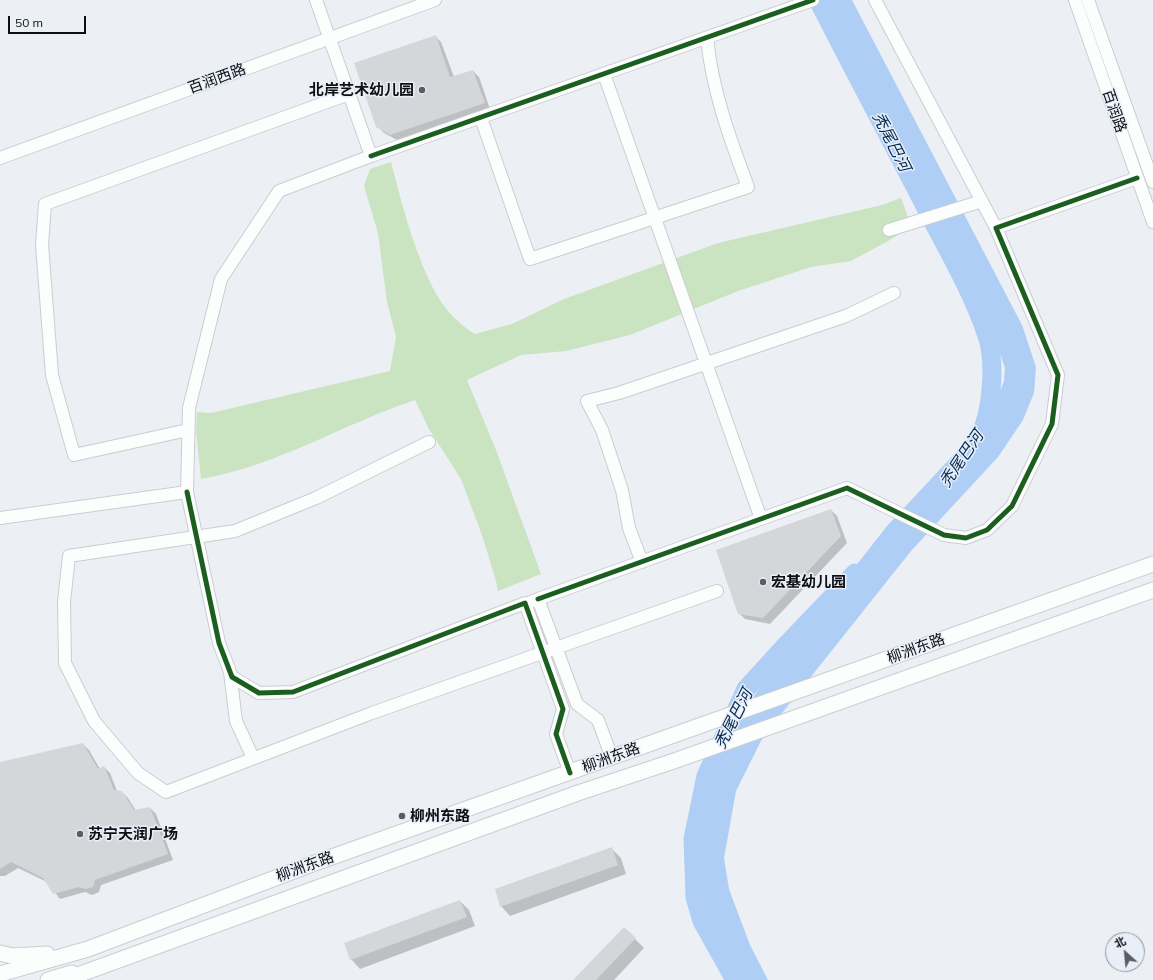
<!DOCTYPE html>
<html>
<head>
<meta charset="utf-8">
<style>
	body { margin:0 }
	#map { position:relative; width:1153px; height:980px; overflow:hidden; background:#ecf0f4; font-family:Mulish,"Noto Sans SC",sans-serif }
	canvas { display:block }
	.north { position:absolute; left:1105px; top:932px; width:40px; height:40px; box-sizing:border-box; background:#e9eff8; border:1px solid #91959c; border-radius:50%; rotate:333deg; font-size:11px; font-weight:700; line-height:16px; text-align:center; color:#0d0f12 }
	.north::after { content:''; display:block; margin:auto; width:14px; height:18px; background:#5b5e61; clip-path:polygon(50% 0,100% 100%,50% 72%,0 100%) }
	.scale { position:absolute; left:8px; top:16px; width:78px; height:18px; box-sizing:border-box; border:2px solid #0d0f12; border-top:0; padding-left:5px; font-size:12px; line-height:14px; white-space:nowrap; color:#0d0f12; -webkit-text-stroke:3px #e9eff8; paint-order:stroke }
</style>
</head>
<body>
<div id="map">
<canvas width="1153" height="980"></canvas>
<div class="north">北</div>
<div class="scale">50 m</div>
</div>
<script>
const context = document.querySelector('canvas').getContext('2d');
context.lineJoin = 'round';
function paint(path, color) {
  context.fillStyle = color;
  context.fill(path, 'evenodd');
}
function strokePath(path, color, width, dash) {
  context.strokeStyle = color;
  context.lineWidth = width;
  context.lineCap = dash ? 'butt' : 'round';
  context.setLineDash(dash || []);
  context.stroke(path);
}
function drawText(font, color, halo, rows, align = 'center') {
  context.font = font + ' Mulish,"Noto Sans SC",sans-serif';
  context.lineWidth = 3;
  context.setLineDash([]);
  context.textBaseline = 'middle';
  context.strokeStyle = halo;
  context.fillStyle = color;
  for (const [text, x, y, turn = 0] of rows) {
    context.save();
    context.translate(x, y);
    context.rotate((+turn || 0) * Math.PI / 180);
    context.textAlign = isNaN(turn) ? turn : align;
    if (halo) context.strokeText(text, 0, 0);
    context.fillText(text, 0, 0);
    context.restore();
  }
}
paint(new Path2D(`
	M391 162C402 205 416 259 438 297 447 312 460 325 475 334L512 324 564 299 718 243 882 205 901 198 911 226 890 240 851 261 811 267 738 291 630 335 566 351 521 355 467 380 496 450 541 574 498 591 496 581 483 538 461 479 429 429 415 400C343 424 277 466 201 479L196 431 197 412 211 413 390 371 396 337 387 302 378 233 364 186 370 169Z`), '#cae3c0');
paint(new Path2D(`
	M818 0H852L1022 325 1036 367 1034 393 1023 420 998 457 911 551 763 737 736 791 724 858 729 889 750 945 768 980H735L723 956 699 895 693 853 707 776 738 716 887 526 974 433 996 401 1004 381 1005 368 994 336Z`), '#aecef6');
paint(new Path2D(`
	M435 36 441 42 454 77 473 71 479 77 490 109 397 140 384 133 377 126Z
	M831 510 837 516 847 543 770 624 745 619 739 613Z
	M83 744 89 750 100 769 104 767 110 773 117 791 122 792 128 798 136 811 150 808 156 814 173 860 101 885 99 892 92 895 85 892 60 899 47 882 18 868 5 876H0V763Z
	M611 848 621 858 626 874 510 916 501 906Z
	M460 901 469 910 475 926 360 969 351 959Z
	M624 928 644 948 614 980H575Z`), '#0003');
strokePath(new Path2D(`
	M818 0C854 71 891 140 927 210 947 249 974 295 987 336 996 362 992 413 979 437
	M735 980 702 921 695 897 693 839 706 776 746 689 788 643 855 573`), '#aecef6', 19);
paint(new Path2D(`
	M436 35 450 77 473 70 485 103 390 135 376 127 354 63Z
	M831 509 841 536 763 618 738 614 716 550Z
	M83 743 98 769 104 766 114 790 122 791 134 810 150 807 168 854 95 880 93 887 86 889 79 887 53 894 43 878 11 862 0 869V762Z
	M612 847 618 865 500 907 495 889Z
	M460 900 467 917 350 960 344 943Z
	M624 927 636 938 596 980H573Z`), '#d5d6d9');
const minor = new Path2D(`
	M875 0 996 228
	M1075 0 1153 222
	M1088 0 1153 182
	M604 74 761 519
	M481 118 530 259 748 187C730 139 712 90 707 38
	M371 156 813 0
	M0 158 435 0
	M889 230 982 201
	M188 430 74 455 52 375 42 245 45 204 349 94
	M429 442 316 498 235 531 69 556 64 602 65 663 94 721 138 773 166 792 372 713 717 591
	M187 492 219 643 232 677 259 693 293 692 525 603 563 709 556 734 570 773
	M0 518 187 492 189 408 221 279 279 191 371 156 316 0
	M642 562 629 528 622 490 602 430 587 401 619 393 846 316 894 293
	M538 599 847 488 944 535 966 538 987 530 1012 506 1052 424 1058 375 996 228 1137 178
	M530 602 538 599 577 704 598 720 612 758
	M230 672 236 721 253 758`);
const major = new Path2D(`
	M0 953 12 956 47 954
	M0 974 88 949 315 863 1153 564
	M48 980 72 973
	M64 980 578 793 674 761 1153 590`);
strokePath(minor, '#cacdd0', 14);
strokePath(major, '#cacdd0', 17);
strokePath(minor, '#fcfdfd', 12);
strokePath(major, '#fcfdfd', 15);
strokePath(new Path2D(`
	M371 156 813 0
	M187 492 219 643 232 677 259 693 293 692 525 603 563 709 556 734 570 773
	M538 599 847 488 944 535 966 538 987 530 1012 506 1052 424 1058 375 996 228 1137 178`), '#1b5e20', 5);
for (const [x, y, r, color] of [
	[422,90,4,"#5b5e61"],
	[763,582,4,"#5b5e61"],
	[402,816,4,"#5b5e61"],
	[80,834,4,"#5b5e61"]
]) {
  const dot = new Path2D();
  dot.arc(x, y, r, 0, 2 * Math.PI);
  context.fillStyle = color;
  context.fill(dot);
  strokePath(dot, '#e9eff8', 1.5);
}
drawText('15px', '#0d0f12', '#e9eff8', [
	["百润西路",217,79,-20],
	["百润路",1114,111,71],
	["柳洲东路",916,649,-20],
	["柳洲东路",611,758,-20],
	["柳洲东路",305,867,-20]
]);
drawText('bold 15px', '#0d0f12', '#e9eff8', [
	["北岸艺术幼儿园",414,90,"right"],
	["宏基幼儿园",771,582],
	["柳州东路",410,816],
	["苏宁天润广场",88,834]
], 'left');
drawText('italic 16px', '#022952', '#e9eff8', [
	["秃尾巴河",891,142,63],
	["秃尾巴河",962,459,-56],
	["秃尾巴河",734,719,-63]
]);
</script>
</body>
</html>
